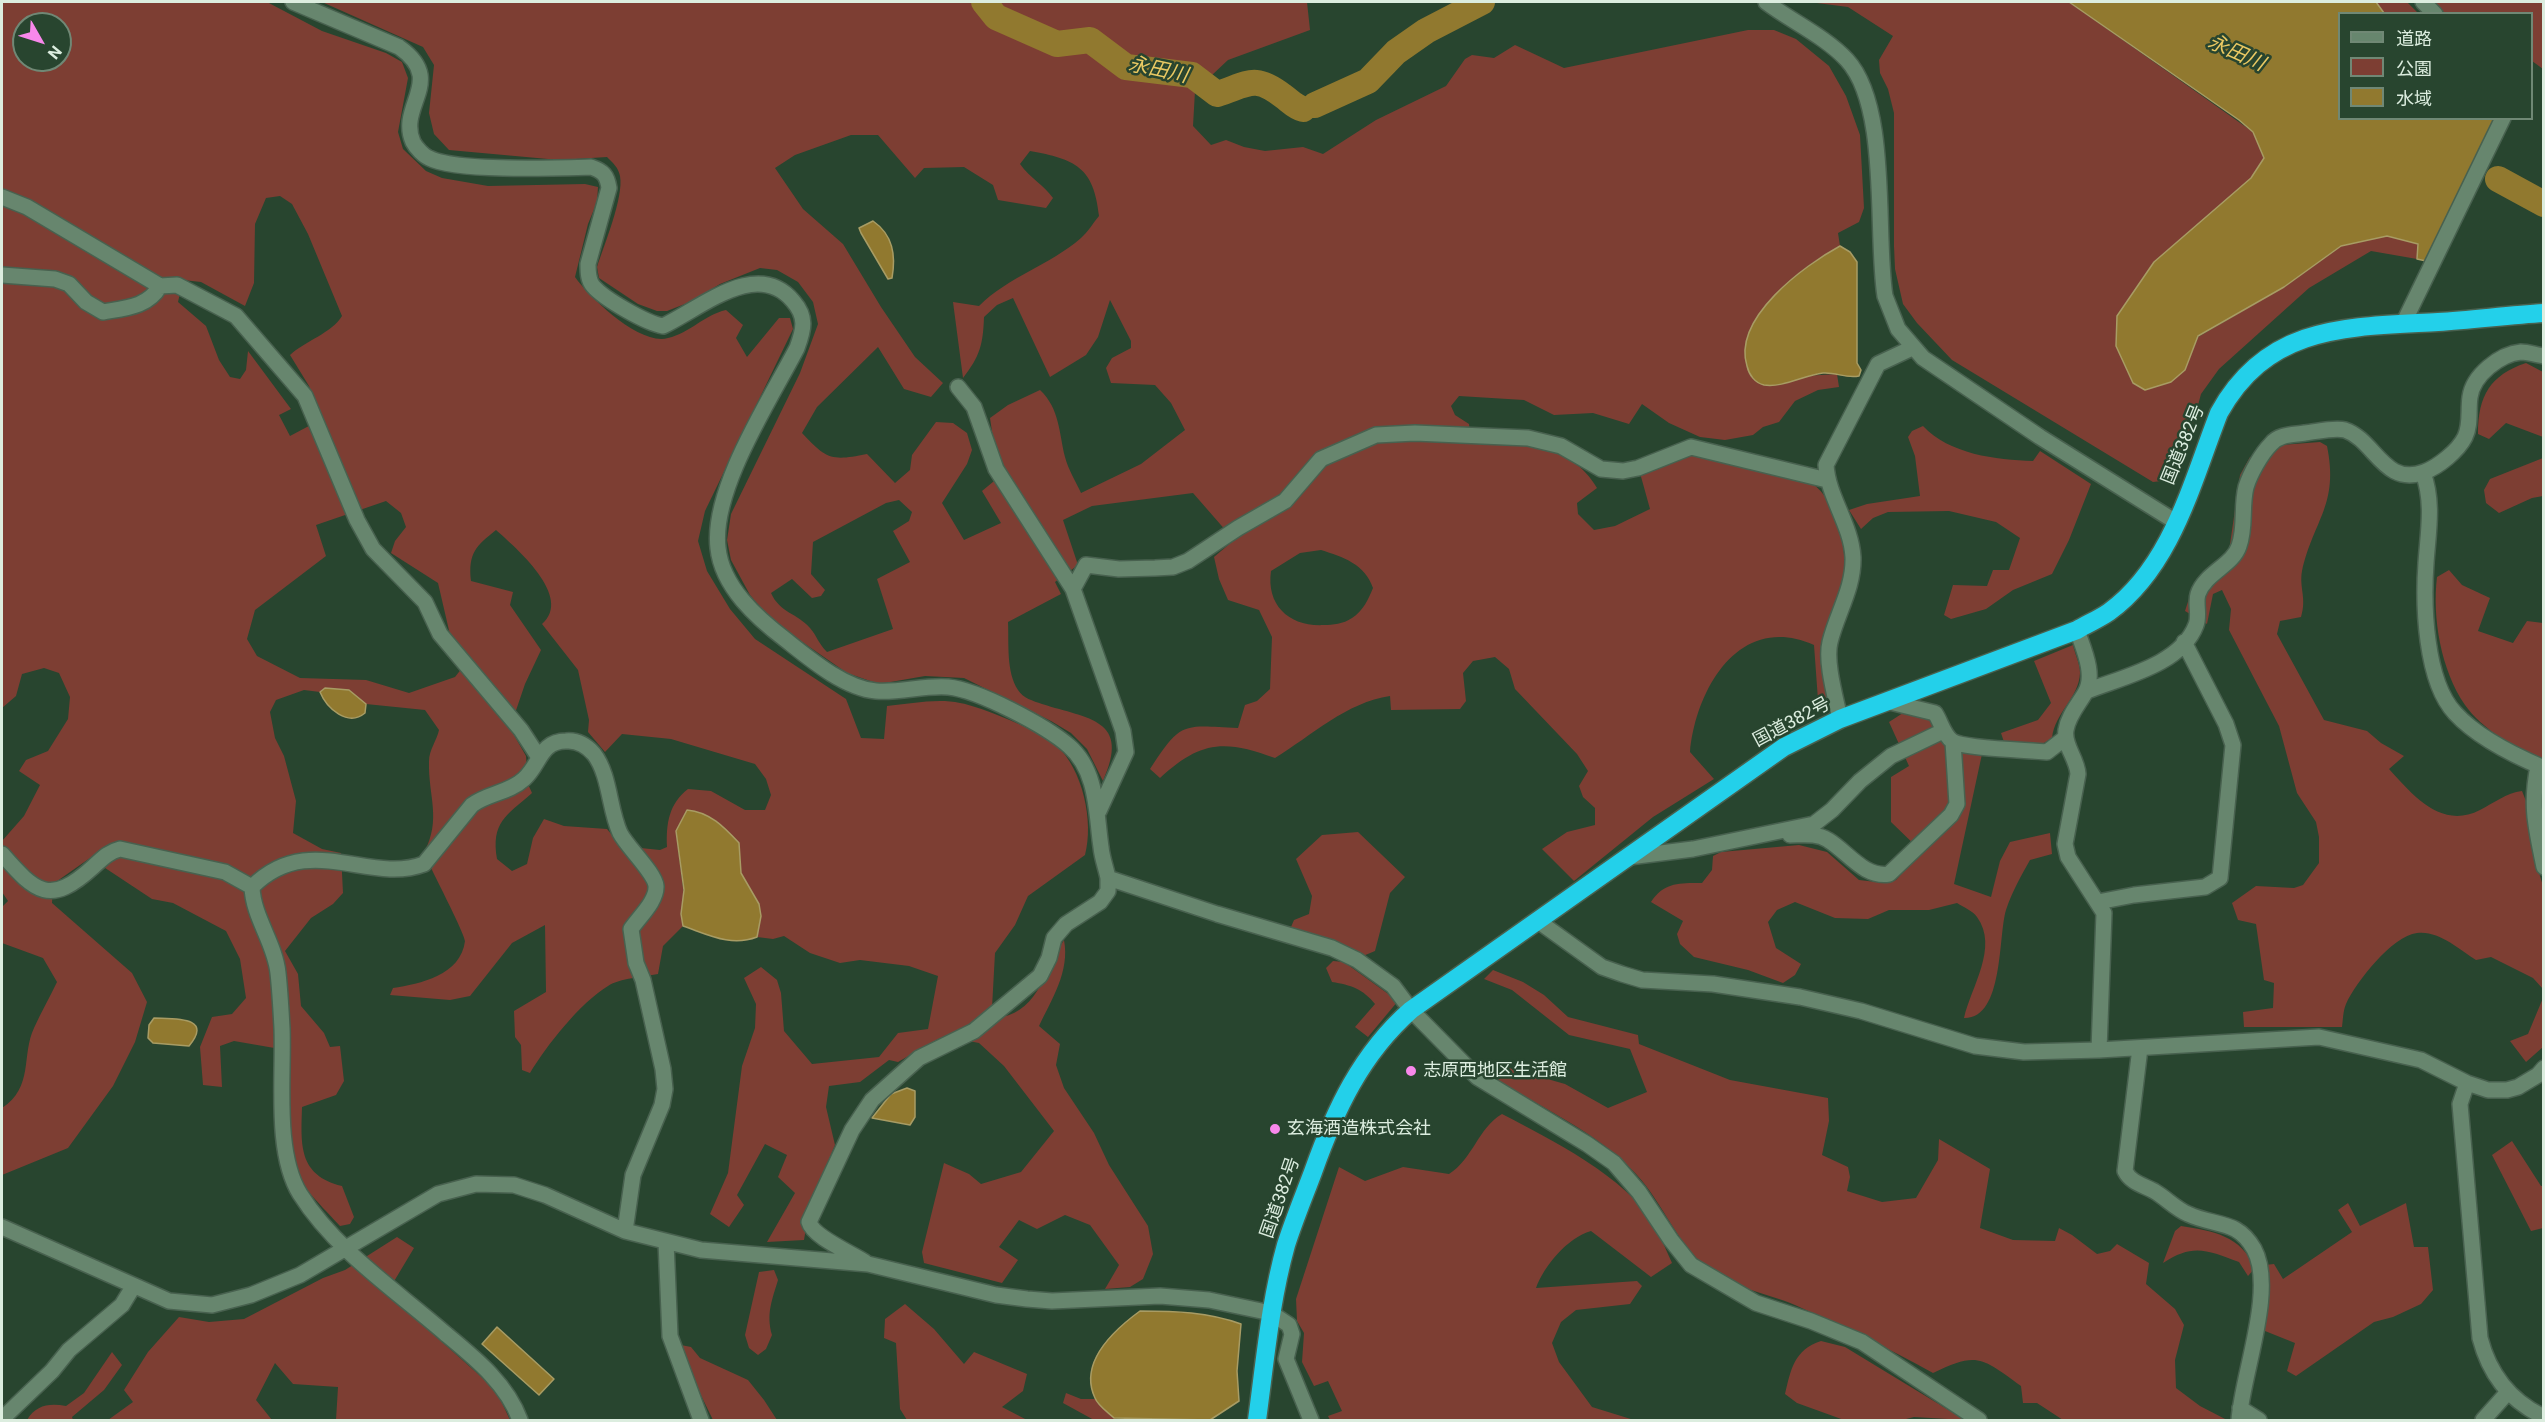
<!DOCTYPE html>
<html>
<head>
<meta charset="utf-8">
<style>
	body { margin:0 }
	#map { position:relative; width:2545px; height:1422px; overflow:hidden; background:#28452f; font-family:Roboto,"Noto Sans JP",sans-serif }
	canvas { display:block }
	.frame { position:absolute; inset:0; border:3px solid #dceddf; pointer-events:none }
	.legend { position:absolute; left:2338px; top:12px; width:195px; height:108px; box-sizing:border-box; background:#28452f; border:2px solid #708875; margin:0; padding:8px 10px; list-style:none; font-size:18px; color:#dceddf }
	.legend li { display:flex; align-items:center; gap:12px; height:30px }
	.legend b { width:30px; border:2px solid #708875 }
	.north { position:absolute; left:12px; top:12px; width:60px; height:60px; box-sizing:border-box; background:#28452f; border:2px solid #708875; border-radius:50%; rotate:129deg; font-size:16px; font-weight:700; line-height:24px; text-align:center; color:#dceddf }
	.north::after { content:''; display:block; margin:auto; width:21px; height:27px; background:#f888eb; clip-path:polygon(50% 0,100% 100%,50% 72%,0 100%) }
</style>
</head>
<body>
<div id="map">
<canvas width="2545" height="1422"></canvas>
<div class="frame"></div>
<ul class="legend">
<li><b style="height:8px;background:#67866e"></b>道路</li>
<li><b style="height:16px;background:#7d3e33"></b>公園</li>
<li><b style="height:16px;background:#91792f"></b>水域</li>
</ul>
<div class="north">N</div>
</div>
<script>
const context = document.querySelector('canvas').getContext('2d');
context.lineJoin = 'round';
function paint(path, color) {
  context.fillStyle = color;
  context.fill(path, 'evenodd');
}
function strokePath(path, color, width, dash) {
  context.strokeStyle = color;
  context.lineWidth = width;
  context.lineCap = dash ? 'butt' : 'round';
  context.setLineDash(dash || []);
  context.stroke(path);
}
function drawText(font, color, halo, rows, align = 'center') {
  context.font = font + ' Roboto,"Noto Sans JP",sans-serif';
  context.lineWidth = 5;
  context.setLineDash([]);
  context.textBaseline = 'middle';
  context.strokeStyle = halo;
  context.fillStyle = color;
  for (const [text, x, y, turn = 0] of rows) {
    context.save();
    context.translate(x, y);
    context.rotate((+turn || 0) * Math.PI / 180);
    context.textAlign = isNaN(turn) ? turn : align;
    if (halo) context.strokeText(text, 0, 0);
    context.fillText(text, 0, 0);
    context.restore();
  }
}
paint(new Path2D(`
	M2 2H267L322 31 386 53 402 62 408 78 398 132 403 149 426 171 442 178 488 186 585 184 598 187 597 202 588 224 575 277C590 298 640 346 668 338 690 333 704 315 726 310L743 325 736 338 747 357 779 318H790L793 329 705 511 698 541 707 571 730 609 755 639 846 699 861 738 884 739 887 706C910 704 937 698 960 703 980 706 1042 732 1056 745 1083 769 1094 822 1085 855L1028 896 1015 925 995 953 992 1008 1002 1017C1039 1010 1046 967 1064 940 1070 971 1052 999 1039 1026L1060 1044 1056 1065 1064 1088 1094 1133 1109 1165 1148 1226 1153 1254 1143 1279 1130 1287 1105 1289 1119 1265 1090 1225 1065 1215 1037 1229 1019 1220 999 1247 1018 1260 1002 1283 924 1263 922 1252 944 1163 969 1174 981 1184 1021 1172 1054 1131 1004 1066 979 1043 948 1037 938 1039 898 1062 889 1060 860 1082 829 1086 826 1107 835 1145 810 1204 804 1240 767 1242 795 1193 778 1177 787 1155 765 1144 737 1195 744 1205 729 1227 710 1214 728 1173 742 1066 755 1028 756 1004 744 978 761 967 777 980 781 993 784 1031 812 1064 879 1057 898 1033 928 1029 938 976 909 966 860 960 840 963 810 953 784 936 773 939 757 937 761 916 741 873 739 843 676 831 684 896 681 914 683 926 663 946 658 974C643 977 620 978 608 986 580 1003 547 1045 530 1073L522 1070 521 1045 515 1037 514 1011 546 992 545 925 512 943 470 996 450 1000 390 995 393 988C420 984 461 975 465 941 465 934 430 867 424 853 442 818 428 797 429 761 429 750 437 740 439 730L425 710 366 704 349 690 325 688 320 692 304 690 276 700 270 712 275 738 284 756 296 801 293 833 322 849 341 853 343 893 333 904 311 918 285 951 298 974 301 1006 324 1033 330 1047 340 1046 344 1081 336 1095 302 1107C301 1145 298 1175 342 1186L354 1217 350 1224 340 1226C330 1215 310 1195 303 1184 282 1147 287 1091 286 1050L234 1041 220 1046 222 1087 203 1085 200 1047 212 1017 232 1014 246 998 240 959 226 931 173 903 152 899 90 858 53 884 52 903 132 973 147 1002 135 1042 113 1086 68 1148 2 1175V1108C34 1087 21 1056 34 1028 41 1012 50 997 57 982L43 958 2 943V907L8 901 2 892V841L24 816 40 785 19 771 26 760 48 751 68 719 70 697 59 673 44 668 22 674 16 696 2 708ZM24 24H60V60H24ZM280 196 292 204 308 234 342 316C332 333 305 341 290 355L309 386 322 419 290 436 279 415 291 409 248 351 246 370 240 379 230 377 219 360 206 326 178 302 183 280 201 282 245 306 254 283 255 224 266 198ZM386 501 401 513 406 527 395 541 391 553 438 583 451 639 470 658 455 677 409 693 366 680 300 678 257 656 247 639 255 610 326 556 316 525ZM496 530C515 547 574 597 542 624L578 670 589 720 588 732 605 752 622 734 671 739 755 764 766 779 771 795 765 810H745L711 791 688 789C669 804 666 823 667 847L660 850 621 846 607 829 564 826 544 819 533 838 527 864 512 871 497 859C491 822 506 816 532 793L528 784 526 756 510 728 525 684 541 650 510 605 513 592 471 581C468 553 476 546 496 530Z
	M322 2H1307L1310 30 1228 60 1195 91 1193 126 1211 145 1226 140 1244 147 1265 151 1303 147 1323 154 1376 120 1446 86 1465 59 1472 55 1494 58 1515 45 1564 68 1748 30H1774L1796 39 1829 66 1846 96 1860 135 1864 208 1859 222 1838 233 1840 246C1802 267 1770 293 1750 333L1776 385 1804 376 1837 374 1839 387 1818 390 1795 401 1779 422 1763 427 1753 435 1725 440 1700 437 1669 423 1642 404 1629 424 1593 413 1554 415 1524 400 1459 396 1451 406 1455 415 1469 424 1471 442C1517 444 1571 442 1597 488L1577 503 1578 514 1594 530 1615 526 1650 509 1640 473 1690 455 1809 481C1844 504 1851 565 1839 603 1835 618 1824 635 1823 651 1821 665 1825 682 1827 697L1818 700 1814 645C1740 612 1696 688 1690 752L1714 779 1653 817 1574 881 1542 849 1567 832 1595 825V808L1583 797 1579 786 1588 771 1577 754 1515 689 1509 669 1495 657 1473 661 1463 673 1466 701 1460 709 1391 710 1390 696C1347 702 1311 736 1275 758 1224 739 1200 741 1160 778L1150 769C1181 721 1182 725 1238 728L1245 705 1257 701 1270 689 1272 637 1259 610 1228 600 1219 579 1214 557 1234 540 1193 493 1092 506 1063 520 1078 565 1055 582 1061 594 1008 622C1009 643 1006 672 1018 690 1023 698 1033 701 1042 704 1089 719 1131 719 1103 781L1087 749 1071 733 1051 721 964 678 925 676 879 684 847 673 772 621 750 595 731 560 727 540 731 514 800 373 818 324 813 302 798 282 777 270 760 268 720 284 690 302 667 311H657L638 304 599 278 597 267C604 245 624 197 620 176 618 167 613 163 607 157L559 160 449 150 434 134 429 113 434 65 423 47ZM851 135H878L915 178 924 168 964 167 993 185 998 200 1046 208 1053 198C1044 185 1030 178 1020 164L1030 151C1075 159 1094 167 1099 216 1093 223 1088 232 1081 238 1050 265 1008 277 979 306L953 302 963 378C980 356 983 345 984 317L997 305 1013 298 1050 377 1086 355 1098 337 1110 300 1131 341V348L1112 358 1106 368 1111 383 1155 385 1171 403 1185 430 1141 464 1081 493C1076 482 1068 469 1065 457 1059 433 1060 409 1040 390L1008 405 990 418 995 452 1005 472 982 491 1001 523 964 540 942 503 967 464 972 450 967 433 953 423 936 422 912 455 910 470 895 483 867 454C832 461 827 460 802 433L817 407 878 347 904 389 931 397 943 383 915 357 881 307 843 244 803 209 775 168 795 155ZM899 500 912 512 909 521 893 531 910 562 877 579 893 629 827 652C818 643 817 636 810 628 797 613 780 613 771 593L792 579 812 598 821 596 825 590 811 574 813 542 886 503ZM1321 550C1343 557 1365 564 1373 588 1368 600 1363 611 1352 618 1343 624 1333 625 1324 625 1290 627 1266 606 1271 571L1300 553Z
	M1809 2H2069L2253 132 2264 159 2251 178 2218 208 2116 346 2133 383 2185 370 2198 337 2284 287 2341 246 2387 236 2418 244 2417 259 2371 251 2309 288 2219 369 2201 394 2182 465 2170 480 2153 482 1952 360 1917 323 1903 304 1895 269 1894 246V113L1888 89 1880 73 1879 60 1893 36 1848 7Z
	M2375 2H2407L2418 13H2384Z
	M2430 2H2543V69L2532 61V14L2445 13Z
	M2526 363 2543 372V437L2506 423 2489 439 2478 434C2478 396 2490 375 2526 363Z
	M1923 426C1949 454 1996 460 2033 461L2040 451 2091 484 2069 540 2052 574 2013 590 1986 609 1951 619 1944 615 1953 585 1987 586 1993 570H2009L2020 538 1996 522 1949 511 1888 512 1873 518 1861 529 1849 510 1867 504 1920 496 1915 456 1908 437 1912 431Z
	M2320 442 2327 446C2339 505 2314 519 2302 571 2299 588 2307 598 2301 617L2280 621 2277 634 2324 720 2367 731 2381 743 2404 756 2389 769C2413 795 2441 830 2480 810 2494 803 2506 793 2522 791L2528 806 2531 846 2543 886V989L2533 978 2491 957 2476 960C2459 949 2438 930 2417 933 2392 936 2356 982 2346 1004 2343 1011 2343 1020 2342 1027H2244L2243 1012 2273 1008 2274 983 2264 980 2256 924 2238 920 2232 903 2256 886 2294 888 2303 885 2319 863V837L2316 822 2297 793 2279 726 2229 630 2231 609 2222 590 2213 594 2207 624 2185 611 2194 583 2229 551 2240 475 2250 457 2270 454 2281 445Z
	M2543 458V496L2532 498 2499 513 2486 503 2484 490 2490 479Z
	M2449 570 2462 585 2490 598 2478 631 2513 643 2527 621 2543 623V761C2519 752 2481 728 2465 705 2441 670 2432 618 2437 577Z
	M2073 645C2075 654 2080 664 2080 673 2079 698 2055 712 2052 738L2039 746 2004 742 2001 733 2038 720 2051 703 2034 661Z
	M1903 713 1935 718 1982 754 1954 884 1991 897 2000 861 2010 842 2050 833 2052 854 2030 860C2021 876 2012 892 2006 910 1998 936 2004 1019 1964 1018 1971 987 1999 947 1977 917 1973 911 1963 907 1957 903L1929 910H1889L1868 919 1835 918 1795 902 1777 910 1768 922 1776 948 1801 964 1795 975 1783 983 1748 970 1694 957 1680 944 1677 934 1683 921 1651 902C1664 882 1680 883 1702 883L1712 870 1713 856 1721 852 1799 845 1827 852 1859 880 1885 883 1896 880 1921 851 1891 822V777L1909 766 1889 722Z
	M1358 832 1405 877 1390 893 1375 951 1363 956 1291 927 1294 920 1309 914 1312 896 1296 859 1322 835Z
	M1333 961 1344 962 1398 1001 1368 1037 1355 1027 1375 1004C1363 989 1351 985 1332 982L1326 968Z
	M1493 970 1523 982 1544 995 1568 1017 1638 1035 1639 1044 1730 1080 1828 1098 1829 1121 1822 1155 1848 1167 1850 1177 1847 1191 1882 1202 1916 1198 1938 1160 1939 1139 1990 1169 1980 1228 2013 1240 2055 1241 2059 1228 2072 1235 2097 1254 2110 1251 2117 1244 2149 1263 2146 1284 2175 1309 2184 1325 2175 1360 2176 1388 2200 1406 2227 1420H2063L2037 1403H2023L2021 1386C1982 1358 1978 1351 1933 1373 1888 1348 1842 1326 1795 1305 1767 1293 1736 1289 1711 1271 1678 1247 1664 1204 1636 1174 1598 1132 1533 1103 1485 1074L1483 1067 1488 1062 1565 1084 1608 1108 1647 1092 1630 1049 1569 1035 1512 990 1484 979Z
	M2543 998V1047L2526 1062 2510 1041 2528 1034Z
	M1502 1114C1550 1139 1627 1177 1654 1225 1661 1237 1666 1250 1672 1263L1651 1277 1591 1231C1567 1238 1544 1266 1536 1288L1637 1281 1642 1286 1630 1304 1576 1310 1561 1322 1552 1343 1559 1362 1592 1407 1634 1420H1330L1328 1416 1342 1411 1328 1381 1314 1386 1302 1362 1304 1333 1297 1321 1296 1299 1339 1167 1365 1181 1403 1167 1449 1174C1473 1159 1478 1128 1502 1114Z
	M2512 1141 2541 1186H2543V1228L2531 1231 2492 1155Z
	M2348 1203 2360 1226 2406 1203 2414 1247H2428L2433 1290 2421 1304 2393 1317 2374 1322 2296 1376 2287 1371 2295 1343 2260 1329 2265 1265 2274 1264 2283 1279 2352 1232 2338 1210Z
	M2181 1226C2214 1231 2241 1236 2255 1268L2248 1276 2239 1262C2207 1250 2193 1243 2163 1263L2175 1231Z
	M397 1237 414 1248 387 1293 496 1390 510 1420H336L338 1387 293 1384 275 1363 256 1400 272 1420H108L133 1402 124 1390 148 1352 179 1317 209 1322 244 1319 323 1278 345 1270Z
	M774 1270 778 1280C772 1300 766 1314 772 1335L766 1349 758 1355 749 1348 745 1335 759 1272Z
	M905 1304 934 1329 964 1364 974 1352 1027 1374 1023 1391 1002 1407 1027 1420H907L900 1409 896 1343 884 1338 885 1319Z
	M1821 1341 1845 1347 1965 1420 1914 1417 1902 1420H1844L1797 1403 1785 1394C1791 1369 1794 1350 1821 1341Z
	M676 1344 691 1347 700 1358 748 1380 764 1400 777 1420H713Z
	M112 1352 122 1365 104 1390 72 1417 73 1420H27C36 1405 49 1403 66 1406L84 1393Z
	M1066 1393 1081 1399H1095L1117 1420H1094L1063 1403Z`), '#7d3e33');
const water = new Path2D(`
	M2069 2H2376L2384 13 2340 14V118L2495 119 2426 261 2417 259 2418 244 2387 236 2341 246 2284 287 2198 336 2185 370 2171 382 2145 390 2133 383 2116 346 2117 316 2154 262 2251 178 2264 158 2253 132 2239 120Z
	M873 221C893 235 896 255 892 278L888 279 861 233 859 228Z
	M1840 246 1850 252 1857 262V363L1861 370 1859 376C1847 379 1836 372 1823 373 1804 375 1783 388 1764 385 1755 383 1749 375 1747 366 1732 318 1805 265 1840 246Z
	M325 688 349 690 366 704 365 713C348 727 327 709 320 692Z
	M687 810C710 812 724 827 739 843L741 873 759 904 761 916 757 937C731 947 709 935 683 926L681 914 684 890 676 831Z
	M154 1018C174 1019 214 1016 189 1046L153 1043 148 1038 149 1025Z
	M907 1088 915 1091V1117L910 1125 872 1118 891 1094Z
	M1140 1311C1175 1311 1208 1312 1241 1324L1237 1371 1239 1401 1210 1420 1114 1418C1109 1413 1098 1406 1095 1398 1078 1362 1114 1330 1140 1311Z
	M497 1327 554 1379 539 1395 482 1344Z`);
paint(water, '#91792f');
strokePath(water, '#a89c64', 1.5);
strokePath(new Path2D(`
	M984 2 996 17 1057 44 1090 40 1126 67 1192 75 1217 94C1249 84 1254 74 1283 96 1290 101 1295 107 1303 109
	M1315 105 1368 81 1396 52 1426 31 1482 2
	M2498 179 2544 204`), '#91792f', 26);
const minor = new Path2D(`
	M293 2 399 47C447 81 397 105 413 142 416 148 424 156 429 158 456 172 558 168 591 167 603 171 607 175 609 188L588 264C588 272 588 280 593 286 604 299 646 323 663 326 701 308 757 258 793 301 807 317 804 329 797 348 770 400 711 490 718 548 722 587 757 618 786 640 810 659 844 688 876 691 900 693 924 685 948 687 979 690 1046 726 1069 746 1098 771 1096 814 1101 847 1102 858 1106 868 1108 878L1217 914 1332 948 1357 960 1393 986 1411 1010 1477 1077 1587 1144 1614 1163 1639 1192 1671 1240 1691 1265 1756 1303 1811 1321 1862 1342 1979 1420
	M1766 2C1791 21 1826 37 1847 60 1890 107 1875 234 1885 296L1898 329 1923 358 2040 437 2176 522
	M2423 2 2435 14
	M2 197 27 207 160 286 177 285 236 316 305 396 357 520 373 549 425 602 440 634 521 730 538 756
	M2 275 55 279 69 284 86 302 103 312C126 308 148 307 160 286
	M2403 324 2503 118
	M958 387 974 407 996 469 1073 589 1123 731 1126 752 1099 811
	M2423 473C2434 502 2428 533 2426 563 2423 604 2425 681 2455 713 2477 737 2513 755 2544 768
	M1073 589 1086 565 1119 569 1155 568 1173 567 1188 561 1238 528 1285 501 1321 459 1376 435 1415 433 1528 438 1561 446 1601 469 1623 471 1638 468 1691 447 1827 480
	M2077 630C2083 648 2096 675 2085 693 2078 705 2068 716 2066 730 2063 745 2077 758 2078 774L2065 844 2068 857 2104 913 2099 1050
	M2087 691C2122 677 2181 665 2196 625 2200 616 2195 603 2198 594 2205 573 2233 565 2239 546 2246 527 2241 506 2246 487 2250 474 2261 454 2271 444 2279 434 2293 435 2305 433 2316 432 2334 427 2345 430 2375 440 2384 487 2424 472 2438 467 2458 451 2465 437 2471 425 2468 410 2470 397 2473 375 2500 354 2521 352 2528 352 2536 355 2544 356
	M1890 702 1935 713C1941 722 1943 734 1952 741 1964 749 2029 750 2047 752L2065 738
	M1840 719C1836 699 1825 662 1830 642 1837 613 1854 588 1853 557 1851 524 1828 497 1826 465L1878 364 1912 348
	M2538 766C2530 806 2536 828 2544 867
	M1790 835C1803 835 1817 833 1828 840 1848 852 1864 878 1889 874L1951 815 1957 804 1953 742
	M2 854C36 893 50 906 93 867 102 859 108 852 120 849L225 872 252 887
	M1629 857 1693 849 1814 824 1832 810 1860 781 1891 756 1943 731
	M2098 902 2134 895 2205 887 2220 878 2233 745 2226 724 2184 642
	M1538 921 1602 967 1622 974 1642 980 1713 984 1800 997 1861 1011 1975 1046 2024 1052 2099 1050 2319 1037 2421 1060 2467 1083 2488 1090H2507L2518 1087 2538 1075 2544 1068
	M2140 1048 2125 1171C2131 1183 2143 1185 2154 1191 2166 1198 2176 1209 2188 1214 2216 1227 2237 1219 2254 1249 2276 1289 2242 1375 2239 1420
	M2467 1083 2460 1104 2480 1338C2489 1373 2510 1401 2544 1417
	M2 1227 169 1301 212 1305 251 1295 300 1275 438 1194 476 1184 514 1185 545 1195 625 1231 701 1250 868 1264 996 1295 1027 1299 1052 1301 1160 1296 1209 1300 1271 1313 1289 1325 1292 1334 1286 1359 1311 1420
	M666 1242 670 1336 701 1420
	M865 1262C850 1252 813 1237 809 1222L852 1130 872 1100 919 1058 974 1031 1040 976 1049 958 1054 938 1066 924 1100 902 1108 891V878
	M2240 1408 2259 1420
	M2 1419 52 1371 69 1350 122 1305 133 1287
	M520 1420C507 1384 476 1359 447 1335 397 1291 336 1251 300 1194 274 1152 284 1076 282 1028 281 1010 280 991 278 973 275 943 253 917 252 887 309 830 368 885 424 864L472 805C488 793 509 793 524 779 540 765 540 741 566 741 577 740 587 746 594 754 610 775 609 809 620 833 627 847 655 873 656 886 657 901 639 917 631 929L636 963 643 980 663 1069 665 1089 662 1105 633 1175 625 1231
	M2483 1420 2508 1392`);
const highway = new Path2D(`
	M1257 1420C1265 1362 1270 1302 1286 1245 1294 1220 1304 1196 1313 1172 1335 1110 1361 1054 1411 1010L1784 747 1840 719 2077 630C2087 624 2099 619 2109 612 2172 566 2192 482 2219 413 2268 324 2348 327 2438 322 2473 320 2508 315 2544 313`);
strokePath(minor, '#48614f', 18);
strokePath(highway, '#48614f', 21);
strokePath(minor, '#67866e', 15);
strokePath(highway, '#23d0ea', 18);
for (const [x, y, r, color] of [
	[1411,1071,6,"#f888eb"],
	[1275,1129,6,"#f888eb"]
]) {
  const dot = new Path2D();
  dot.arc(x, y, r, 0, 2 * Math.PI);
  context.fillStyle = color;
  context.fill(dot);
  strokePath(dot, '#28452f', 2);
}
drawText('18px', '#dceddf', '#28452f', [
	["国道382号",2184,445,-68],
	["国道382号",1792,723,-28],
	["国道382号",1281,1198,-71]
]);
drawText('18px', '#dceddf', '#28452f', [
	["志原西地区生活館",1423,1071],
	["玄海酒造株式会社",1287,1129]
], 'left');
drawText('italic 20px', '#eac963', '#28452f', [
	["永田川",2236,54,24],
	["永田川",1158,71,12]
]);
</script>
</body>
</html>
